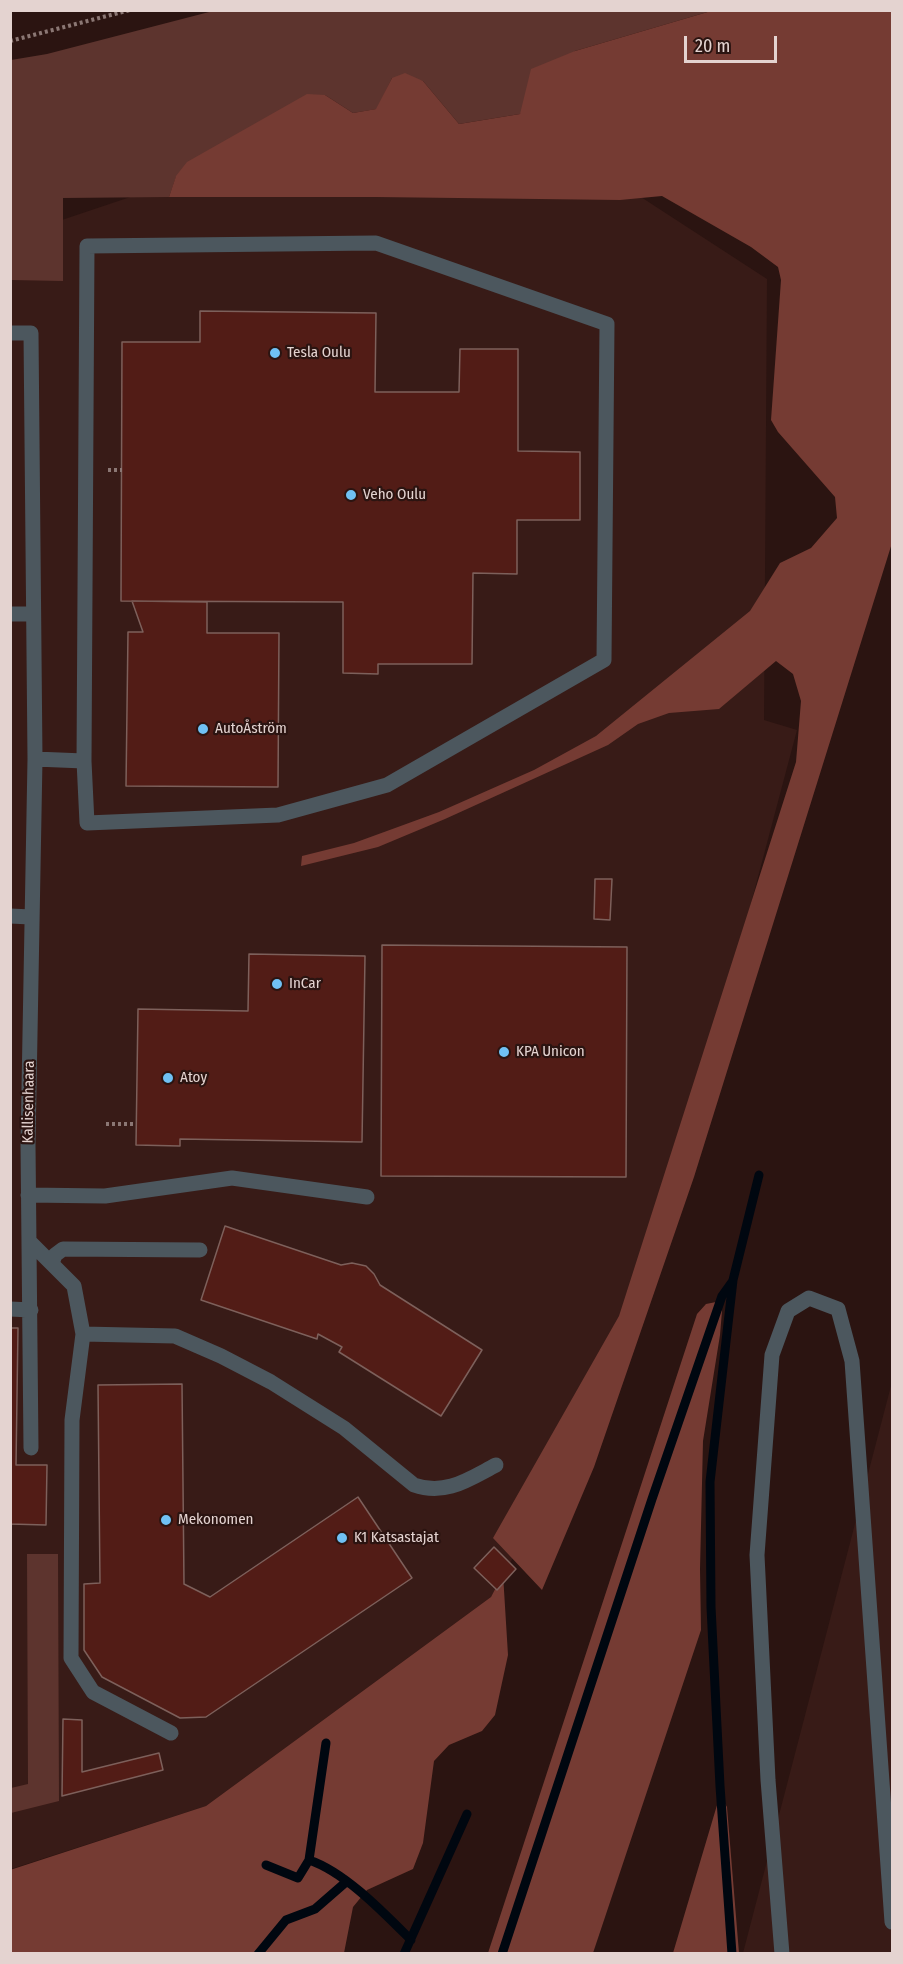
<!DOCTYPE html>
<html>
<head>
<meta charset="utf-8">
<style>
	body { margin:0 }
	#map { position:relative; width:903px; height:1964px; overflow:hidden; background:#2b1411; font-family:"Fira Sans Condensed",sans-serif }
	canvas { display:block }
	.frame { position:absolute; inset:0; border:12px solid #e4d3d0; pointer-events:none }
	.scale { position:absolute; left:684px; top:36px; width:93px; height:27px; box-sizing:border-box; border:3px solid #e4d3d0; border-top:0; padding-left:8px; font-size:18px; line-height:21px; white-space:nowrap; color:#e4d3d0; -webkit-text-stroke:4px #2b1411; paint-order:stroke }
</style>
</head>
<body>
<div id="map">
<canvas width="903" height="1964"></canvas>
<div class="frame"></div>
<div class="scale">20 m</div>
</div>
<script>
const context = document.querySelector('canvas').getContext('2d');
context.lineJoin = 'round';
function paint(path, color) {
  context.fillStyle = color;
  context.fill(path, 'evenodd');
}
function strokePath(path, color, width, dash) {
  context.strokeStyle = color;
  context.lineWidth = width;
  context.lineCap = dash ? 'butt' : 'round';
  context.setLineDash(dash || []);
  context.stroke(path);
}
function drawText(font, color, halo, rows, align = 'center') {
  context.font = font + ' "Fira Sans Condensed",sans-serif';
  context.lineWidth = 4.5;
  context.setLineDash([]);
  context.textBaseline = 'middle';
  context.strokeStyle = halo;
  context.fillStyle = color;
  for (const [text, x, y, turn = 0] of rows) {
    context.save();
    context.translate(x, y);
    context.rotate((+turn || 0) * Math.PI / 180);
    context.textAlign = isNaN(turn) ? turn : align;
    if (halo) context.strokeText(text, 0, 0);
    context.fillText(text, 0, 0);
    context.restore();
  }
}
paint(new Path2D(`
	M169 184 624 186 767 279 764 720 797 730 635 1340 491 1597 206 1806 11 1869 10 268 47 225Z
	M892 1382V1953H743Z`), '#381b17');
paint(new Path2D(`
	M213 11H711L575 51 520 114 459 124 423 81 392 78 377 109 353 113 325 95 176 177 169 197 63 198V281L11 280V60L47 54Z
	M27 1554H58L59 1801 11 1813V1788L28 1784Z`), '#5d342e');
paint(new Path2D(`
	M711 11H892V543L694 1177 594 1467 542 1590 493 1538 619 1316 796 762 801 701 793 674 776 661 719 709 669 713 638 724 608 745 445 819 378 847 301 866 302 856 354 843 439 812 534 770 596 736 750 611 780 563 811 548 837 518 835 497 778 432 771 420 781 280 778 267 751 247 662 196 620 200 376 197H169L176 176 187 162 307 94 325 95 353 113 376 109 392 78 405 73 423 81 459 124 520 114 531 69 575 51Z
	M716 1302 722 1311 720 1335 703 1441 700 1569 701 1630 593 1953H488L697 1314 706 1304Z
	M503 1574 508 1655 495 1715 482 1731 449 1745 434 1761 423 1843 413 1869 367 1890 353 1907 344 1953H11L10 1870 206 1806 491 1597Z
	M720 1795 727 1807 739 1953H673Z`), '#753b33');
strokePath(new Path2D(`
	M309 1860C345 1872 384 1913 411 1940
	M266 1865 298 1878 309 1860 326 1743
	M258 1954 286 1920 315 1909 346 1882
	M404 1954 467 1814
	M502 1954 652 1499 722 1296 732 1282
	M732 1954 720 1786 711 1607 710 1482 733 1280 759 1175`), '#000710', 9);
const building = new Path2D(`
	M200 311 376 313 375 392H459L460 349H518V451L580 452V520H517V574L473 573 472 664H378V674L343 673V602L121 601 122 342H200Z
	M132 601 207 602V633H279L278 787 126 786 128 632H143Z
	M595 879H612L610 920 594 919Z
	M382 945 627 947 626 1177 381 1176Z
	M249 954 365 956 362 1142 180 1139V1146L136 1145 138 1009 248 1011Z
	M225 1226 341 1265 352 1263 366 1266 374 1274 380 1285 482 1350 441 1416 339 1352 342 1347 318 1334 317 1339 201 1300Z
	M10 1328H18L16 1465H47L46 1525 10 1524Z
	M182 1384 184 1584 210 1597 358 1497 412 1578 206 1717 180 1718 102 1677 84 1650V1584L100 1583 98 1385Z
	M494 1547 516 1569 497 1590 474 1568Z
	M63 1719 82 1720V1772L159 1753 163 1770 62 1796Z`);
paint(building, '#521c16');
strokePath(building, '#7d605b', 1.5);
strokePath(new Path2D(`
	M10 41 130 10
	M108 470H122
	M106 1124H136`), '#8b7774', 4, [3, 3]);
strokePath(new Path2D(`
	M10 333H31L35 759 28 1144 31 1448
	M10 614H33
	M35 759 84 761 87 246 376 243 607 324 604 660 387 785 278 815 87 823 84 761
	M10 916 31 917
	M28 1195 105 1196 232 1178 367 1197
	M30 1242 74 1286 83 1334 72 1420 71 1658 93 1692 171 1733
	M52 1264 55 1255 63 1249 200 1250
	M10 1309 31 1310
	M83 1334 175 1336 221 1356 271 1382 344 1428 414 1485C446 1496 469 1479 496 1465
	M782 1954 768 1780 757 1555 772 1355 788 1311 809 1298 838 1309 852 1361 892 1922`), '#4c575e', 15);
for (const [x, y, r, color] of [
	[275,353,6,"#70c1f4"],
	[351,495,6,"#70c1f4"],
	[203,729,6,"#70c1f4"],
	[277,984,6,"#70c1f4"],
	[504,1052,6,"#70c1f4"],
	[168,1078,6,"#70c1f4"],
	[166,1520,6,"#70c1f4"],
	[342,1538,6,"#70c1f4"]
]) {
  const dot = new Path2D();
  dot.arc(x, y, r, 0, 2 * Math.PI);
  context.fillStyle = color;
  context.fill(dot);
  strokePath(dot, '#2b1411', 2);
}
drawText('15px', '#e4d3d0', '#2b1411', [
	["Tesla Oulu",287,353],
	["Veho Oulu",363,495],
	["AutoÅström",215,729],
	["InCar",289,984],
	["KPA Unicon",516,1052],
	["Atoy",180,1078],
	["Mekonomen",178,1520],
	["K1 Katsastajat",354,1538]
], 'left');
drawText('15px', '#e4d3d0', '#2b1411', [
	["Kallisenhaara",29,1102,-89]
]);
</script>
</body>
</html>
